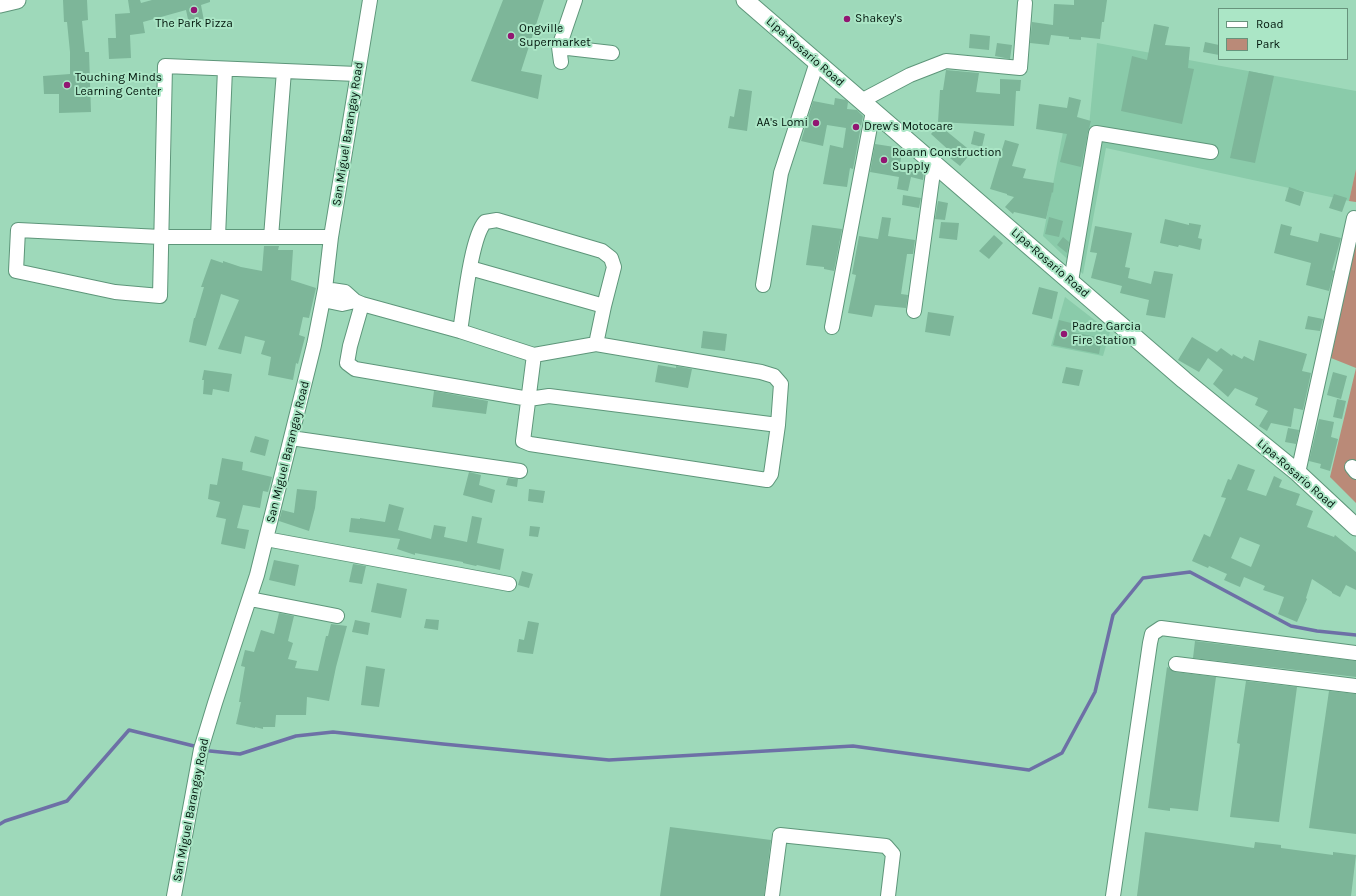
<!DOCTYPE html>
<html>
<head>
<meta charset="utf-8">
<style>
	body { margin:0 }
	#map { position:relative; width:1356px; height:896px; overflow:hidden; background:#9ed9ba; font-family:Karla,sans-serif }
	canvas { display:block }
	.legend { position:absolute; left:1218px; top:8px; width:130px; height:52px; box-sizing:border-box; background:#abe6c6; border:1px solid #67937c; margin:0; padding:5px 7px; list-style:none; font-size:12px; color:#02170d }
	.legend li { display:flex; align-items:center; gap:8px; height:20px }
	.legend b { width:20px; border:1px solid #67937c }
</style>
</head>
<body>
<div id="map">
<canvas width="1356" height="896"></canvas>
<ul class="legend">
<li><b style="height:5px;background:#fff"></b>Road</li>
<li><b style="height:11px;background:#ba8a78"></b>Park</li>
</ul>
</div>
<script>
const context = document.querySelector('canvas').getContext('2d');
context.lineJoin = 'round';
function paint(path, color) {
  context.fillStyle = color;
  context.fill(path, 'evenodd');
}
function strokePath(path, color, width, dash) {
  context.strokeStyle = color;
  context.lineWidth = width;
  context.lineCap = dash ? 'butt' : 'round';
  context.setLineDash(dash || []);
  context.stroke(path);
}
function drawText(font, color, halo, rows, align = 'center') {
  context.font = font + ' Karla,sans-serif';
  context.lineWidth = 4;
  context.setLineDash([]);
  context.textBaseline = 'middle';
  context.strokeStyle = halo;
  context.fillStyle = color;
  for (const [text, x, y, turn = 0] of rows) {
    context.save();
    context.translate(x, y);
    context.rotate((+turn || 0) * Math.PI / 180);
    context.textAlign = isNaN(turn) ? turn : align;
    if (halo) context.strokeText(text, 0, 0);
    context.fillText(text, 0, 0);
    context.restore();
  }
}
paint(new Path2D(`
	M1097 43 1356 91V169L1349 201 1106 148 1083 274 1043 236 1063 132 1088 137Z
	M1065 297 1110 332 1103 356 1051 346Z`), '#8acbaa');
paint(new Path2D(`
	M1356 169V202L1349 201Z
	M1356 238V503L1330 477 1356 368 1331 358Z`), '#ba8a78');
strokePath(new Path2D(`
	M210 751 240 754 296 736 333 732 443 744 609 760 853 746 1029 770 1062 753 1095 692 1113 615 1143 578 1190 572 1291 626 1317 631 1356 635
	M0 824 5 821 67 801 129 730 194 746`), '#6d70a6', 3.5);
paint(new Path2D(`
	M63 0H87L88 20 82 21 85 52H89L91 112 59 113V94H44L43 76 70 74V52L67 22H64Z
	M128 0H140L141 3 152 0H210V2L201 5 204 21 189 24 186 10 143 22 145 33 130 35 131 58 109 59 108 38H116L115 14 130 13Z
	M503 0H544L521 71 542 75 538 99 471 81Z
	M1074 0H1107L1104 22H1102L1100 39 1081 37V40L1069 39V37L1051 35 1049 45 1030 43 1032 22 1053 25 1054 4 1074 5Z
	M1154 24 1169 27 1165 45 1190 47 1188 68 1194 69 1182 124 1121 111 1132 56 1147 60Z
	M970 34 990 36 989 50 969 48Z
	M1205 42 1219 45V55L1203 52Z
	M997 43 1012 45 1010 59 995 56Z
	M946 70 979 73 976 92 1000 94V79L1021 80 1020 91H1016L1014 126 938 122 940 90H943Z
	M1249 71 1274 76 1255 163 1230 158Z
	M739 89 752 91 747 131 728 128 730 116 734 117Z
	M1069 97 1081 100 1077 117 1091 121 1088 132 1081 167 1060 162 1067 134 1036 129 1039 104 1067 108Z
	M835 98 846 100 848 102 847 109 857 110 863 116 853 169 850 168 847 187 823 184 830 145 843 148 846 128 827 125 823 146 801 141 813 101 834 105Z
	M939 125 972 152 960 166 950 158 953 154 931 134Z
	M974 131 985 134 982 147 971 144Z
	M1005 140 1019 144 1012 166 1026 169 1023 178 1054 183 1053 193 1052 192 1046 219 1014 212 1013 214 1005 207 1014 197 1007 195V194L990 189Z
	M875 144 901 148 902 150 900 165 924 172 923 180 911 177 908 191 897 189 899 177 870 172Z
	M1289 187 1304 192 1300 206 1285 201Z
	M1334 194 1347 198 1342 212 1329 208Z
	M903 195 921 198 919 208 902 205Z
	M938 201 948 203 945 220 935 219Z
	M882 217 891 218 888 236 915 240 913 254H907L901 294 908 295 906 308 875 305 872 317 848 313 856 275 852 274 859 236 878 239Z
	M1049 217 1063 221 1059 237 1045 234Z
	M1165 219 1189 225V223L1201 225 1198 238 1202 239 1200 250 1179 245 1178 247 1160 243Z
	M941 222 959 223 957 240 939 238Z
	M1281 224 1292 227 1290 235 1318 242 1320 233 1341 238 1332 270 1334 271 1329 291 1306 285 1311 263 1274 253Z
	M812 225 842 229 834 271 824 269V267L806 265Z
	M1095 226 1132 233 1125 267 1130 268 1128 278 1151 284 1154 271 1173 274 1165 318 1146 315 1149 300 1120 293 1122 286 1091 278 1097 253 1090 252Z
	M994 235 1003 243 989 259 979 251Z
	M1063 237 1069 242 1067 253 1057 245Z
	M264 246H279L278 250H293L291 280 316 288 309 318 303 317 299 335 305 337 298 364 296 363 293 380 268 375 271 357 261 354 265 341 245 336 241 354 218 349 239 300 221 294 206 346 189 342 194 318H195L204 287H201L211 259 223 263V261L241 267 262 271Z
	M1039 287 1058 292 1052 319 1032 314Z
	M928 312 954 316 950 336 925 332Z
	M1308 316 1323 319 1320 331 1305 329Z
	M1059 320 1075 324 1072 332 1102 338 1099 354 1053 345Z
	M703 331 727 334 725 351 701 348Z
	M1192 337 1217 352 1221 348 1232 356 1233 354 1242 359 1244 356 1254 361 1259 340 1307 354 1302 371 1311 373 1303 410 1294 408 1291 427 1271 423 1267 431 1259 426 1268 411 1255 405 1258 398 1235 388 1228 397 1213 384 1223 370 1208 358 1199 372 1178 360Z
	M658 365 676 368V366L692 369 688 388 655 382Z
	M1066 367 1083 370 1079 386 1062 383Z
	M204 370 232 374 229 392 213 389 212 395 203 394 204 380H202Z
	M1333 372 1347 376 1341 399 1327 395Z
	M434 391 488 401 486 414 432 407Z
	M1337 399 1346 401 1342 419 1333 417Z
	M1319 419 1334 422 1331 437 1338 439 1330 471 1320 468 1321 464 1309 461Z
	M1288 428 1299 430 1296 444 1285 442Z
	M255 436 269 440 265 456 250 452Z
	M222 458 243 462 242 470 272 477 268 492 263 491 260 508 243 505 237 528 249 530 245 549 221 544 226 519 216 517 220 502 208 499 210 484 217 485Z
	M1238 464 1255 470 1247 490 1266 496 1274 476 1282 480 1279 487 1300 494 1296 505 1313 511 1307 527 1334 537 1335 535 1356 552V590L1346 585 1340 597 1332 593V592L1312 579 1306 598 1307 599 1297 622 1278 614 1284 597 1263 590 1265 586 1244 577 1240 587 1224 580 1227 574 1209 566 1208 568 1192 561 1204 534 1210 537 1226 498 1221 497 1228 479 1231 480ZM1240 537 1260 545 1251 567 1231 558Z
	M469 472 481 475 479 485 495 490 492 503 463 495Z
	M508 478 518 479 517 487 506 485Z
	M297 489 317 491 315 508 309 531 279 521 282 510 294 513Z
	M529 489 545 491 543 503 528 501Z
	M389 504 404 508 398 530 431 539 434 525 446 527 444 537 467 542 472 516 482 518 477 543 504 549 500 570 477 565 476 566 463 563V562L415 553V555L397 549 400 539 349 532 351 518 360 519V518L385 522Z
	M530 526 540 527 538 537 529 536Z
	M274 560 299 565 295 586 269 580Z
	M353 564 366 566 362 584 349 582Z
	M522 571 533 574 529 588 518 585Z
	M377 583 407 589 401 618 371 612Z
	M279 613 294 616 288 641 293 643 288 659 297 661 295 668 318 671 326 636H328L331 624 347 626 336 667 329 701 307 697 306 715H276L275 727H263V729L255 727V728L236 724 241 702H239L245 667 241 666 245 650 254 652 261 630 274 634Z
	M426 619 439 620 438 630 424 628Z
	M355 620 370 623 368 635 352 632Z
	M528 621 539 623 533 654 517 652 519 639 524 640Z
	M1195 641 1356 661V677L1193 658Z
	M366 666 385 669 379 707 361 705Z
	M1167 667 1175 672 1216 677 1198 811 1170 808V811L1148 808Z
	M1246 681 1297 687 1279 822 1230 817 1240 744 1237 743Z
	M1329 691 1356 694V834L1309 828Z
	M670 827 771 840 764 896H660Z
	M1145 832 1254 848 1255 842 1281 845V848L1333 855V852L1356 855 1351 896H1137Z`), '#7db699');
const minor = new Path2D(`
	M559 47 612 53
	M561 62 559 47 575 0
	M861 101 910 75 946 61 1020 68 1025 3
	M218 237 225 69
	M271 237 284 71
	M331 237H161L18 230 16 271 115 292 160 296 165 66 357 74
	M470 268 604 306
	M1071 281 1096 133 1211 152
	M763 285 781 173 817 62
	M325 289 345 292 355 301 362 304 460 331 534 355 596 344 761 372 774 376 781 384 778 425 771 474 767 480 530 444 523 441 534 355
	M323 300 342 304 355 301
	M362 304 350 346 347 363 355 369 529 399 549 396 778 425
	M914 311 934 165
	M832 327 873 111
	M460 331C464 308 471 237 485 222L497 220 602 251 611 258 614 267 604 306 596 344
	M291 438 520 471
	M1352 467 1356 472
	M1298 473 1354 218
	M266 539 509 584
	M250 599 337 616
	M1176 664 1356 686
	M174 896 201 749 215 703 257 575 314 345 325 289 331 237 370 0
	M772 896 780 835 886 846 893 854 888 896
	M1113 896 1150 643 1152 634 1161 628 1356 653`);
const major = new Path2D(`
	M745 0 1184 380 1298 473 1356 527
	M0 4 17 0`);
strokePath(minor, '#5e967a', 16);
strokePath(major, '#5e967a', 19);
strokePath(minor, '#fff', 14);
strokePath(major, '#fff', 17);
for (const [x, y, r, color] of [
	[194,10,4,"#921672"],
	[847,19,4,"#921672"],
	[511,36,4,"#921672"],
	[67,85,4,"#921672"],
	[816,123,4,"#921672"],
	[856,127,4,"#921672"],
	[884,160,4,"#921672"],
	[1064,334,4,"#921672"]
]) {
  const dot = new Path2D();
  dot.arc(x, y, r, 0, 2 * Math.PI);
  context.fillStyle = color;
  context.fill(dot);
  strokePath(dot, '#abe6c6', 1.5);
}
drawText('12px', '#02170d', '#abe6c6', [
	["Shakey's",855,19],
	["The Park Pizza",194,24,"center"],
	["Ongville",519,29],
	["Supermarket",519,43],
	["Touching Minds",75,78],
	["Learning Center",75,92],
	["AA's Lomi",808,123,"right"],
	["Drew's Motocare",864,127],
	["Roann Construction",892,153],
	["Supply",892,167],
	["Padre Garcia",1072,327],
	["Fire Station",1072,341]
], 'left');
drawText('12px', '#02170d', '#abe6c6', [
	["Lipa-Rosario Road",805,52,41],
	["San Miguel Barangay Road",348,134,-81],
	["Lipa-Rosario Road",1050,263,41],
	["San Miguel Barangay Road",288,452,-76],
	["Lipa-Rosario Road",1296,474,41],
	["San Miguel Barangay Road",191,810,-79]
]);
</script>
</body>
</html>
